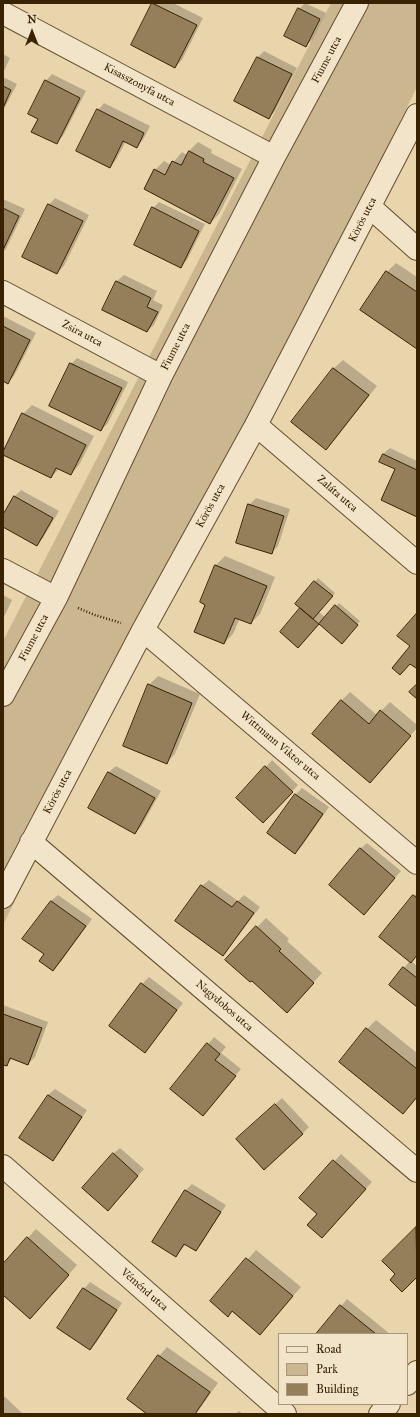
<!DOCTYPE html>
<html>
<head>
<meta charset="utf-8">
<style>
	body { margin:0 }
	#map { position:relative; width:420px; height:1417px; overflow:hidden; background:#e9d5ac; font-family:"IM FELL Great Primer",serif }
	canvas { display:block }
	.frame { position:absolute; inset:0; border:4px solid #382202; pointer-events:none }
	.legend { position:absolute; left:278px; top:1333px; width:130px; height:72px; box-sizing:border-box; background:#f1e4c9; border:1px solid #a79679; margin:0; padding:5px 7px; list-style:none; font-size:12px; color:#382202 }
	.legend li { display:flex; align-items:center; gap:8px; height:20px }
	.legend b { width:20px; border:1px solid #a79679 }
	.north { position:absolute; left:12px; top:12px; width:40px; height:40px; -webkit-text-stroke:3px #f1e4c9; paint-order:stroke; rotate:0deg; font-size:11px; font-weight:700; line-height:16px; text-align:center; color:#382202 }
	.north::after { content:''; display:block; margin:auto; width:14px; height:18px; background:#382202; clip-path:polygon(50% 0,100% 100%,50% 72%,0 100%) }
</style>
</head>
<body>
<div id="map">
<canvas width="420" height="1417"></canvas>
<div class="frame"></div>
<ul class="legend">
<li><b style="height:5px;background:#f1e4c9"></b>Road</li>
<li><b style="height:11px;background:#cbb78f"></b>Park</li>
<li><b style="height:11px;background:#947f5a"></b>Building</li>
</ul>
<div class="north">N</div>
</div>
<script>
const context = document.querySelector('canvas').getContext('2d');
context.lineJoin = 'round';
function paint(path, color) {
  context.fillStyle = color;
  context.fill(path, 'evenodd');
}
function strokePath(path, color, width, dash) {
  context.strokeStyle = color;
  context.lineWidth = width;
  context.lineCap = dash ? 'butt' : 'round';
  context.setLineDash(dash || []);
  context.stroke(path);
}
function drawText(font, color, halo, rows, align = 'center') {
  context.font = font + ' "IM FELL Great Primer",serif';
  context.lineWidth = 3.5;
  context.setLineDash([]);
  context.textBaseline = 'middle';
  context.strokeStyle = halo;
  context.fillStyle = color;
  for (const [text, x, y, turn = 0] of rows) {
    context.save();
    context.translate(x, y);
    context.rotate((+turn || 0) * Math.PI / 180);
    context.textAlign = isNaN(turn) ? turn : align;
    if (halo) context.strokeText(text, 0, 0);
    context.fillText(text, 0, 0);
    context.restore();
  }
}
paint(new Path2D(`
	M331 3H417V87L3 925V641Z`), '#cbb78f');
paint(new Path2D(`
	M153 3H173L203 18 182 60 175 67 132 45Z
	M305 3 326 13 313 39 306 46 299 9Z
	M264 51 297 68 275 111 269 118 236 101 258 57Z
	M3 54 10 58 3 73Z
	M52 74 86 91 63 136 56 143 39 118 46 81Z
	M3 77 17 84 3 111Z
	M104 103 150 126 143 140 137 146 126 141 116 160 110 167 98 110Z
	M198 142 212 150 211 153 242 169 219 214 210 223 155 170 164 161 171 165 182 152 187 155 189 151Z
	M55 198 89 215 64 266 57 273 49 205Z
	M3 199 25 209 6 249 3 252Z
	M159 202 205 224 187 260 180 267 153 208Z
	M396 263 417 277V348L387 272Z
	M124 275 157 291 153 300 163 305 154 325 147 331 103 310 117 281Z
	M3 316 36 333 14 376 8 382 3 380Z
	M77 358 128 382 108 423 101 430 71 364Z
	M343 360 377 386 335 439 326 448 292 422 334 368Z
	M32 405 94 436 79 465 71 474 59 469 51 477 23 414Z
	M390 448 417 461V516L396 469 383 454Z
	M21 490 59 511 43 538 37 545 3 526V517L15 496Z
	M256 498 290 509 278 546 271 553 249 505Z
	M225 556 275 577 260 614 251 623 240 618 233 634 224 643 207 604 201 602 216 565Z
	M318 578 335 593 319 612 326 618 339 603 360 621 345 639 320 623 298 647 302 608 296 604Z
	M3 595 12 600 3 619Z
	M158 676 200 694 175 754 166 763 149 685Z
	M350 692 377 715 390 702 417 725V728L370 782 341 701Z
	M272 760 298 785 270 816 266 767Z
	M116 766 161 791 141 827 135 833 90 808 109 772Z
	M302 788 329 807 302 846 295 852V795Z
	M367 843 401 871 370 907 360 849Z
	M209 880 238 901 244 895 260 907 229 948 223 955 202 886Z
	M417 892V953L411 961 417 966V1006L390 984 410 961 414 896Z
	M58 895 92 919 60 963 53 969 45 954 24 939 51 901Z
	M266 918 289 939 287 941 322 973 296 1002 252 979 226 959Z
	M149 977 183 1003 151 1045 145 1051 142 984Z
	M3 1005 48 1022 35 1057 28 1064 13 1058 6 1065 3 1064Z
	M376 1020 417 1053V1097L403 1112 367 1029Z
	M214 1037 226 1047 221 1053 241 1069 203 1115 171 1089Z
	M55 1089 87 1110 59 1153 52 1159 48 1095Z
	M282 1098 309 1127 302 1134 244 1133Z
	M120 1148 144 1169 114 1203 113 1154Z
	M341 1154 372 1182 328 1230 319 1214 301 1198Z
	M192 1184 226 1205 202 1243 196 1250 186 1244 176 1256 153 1241 186 1190Z
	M417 1227V1275L402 1291 397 1274 383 1261Z
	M36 1229 77 1265 39 1309 3 1294V1265Z
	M256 1250 301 1287 260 1333 233 1311 228 1315 211 1301Z
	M90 1282 122 1303 96 1343 90 1349 84 1289Z
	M347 1299 390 1334H318Z
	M167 1347 218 1383 196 1414H149L159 1356Z
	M3 1395 23 1414H3Z
	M239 1411 243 1414H235Z`), '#0003');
const building = new Path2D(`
	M152 3 197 25 175 68 131 45Z
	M298 8 320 19 306 47 284 36Z
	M257 57 292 74 269 119 234 101Z
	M45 80 80 98 57 144 31 132 38 119 28 114Z
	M3 86 11 90 3 108Z
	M97 109 144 133 137 148 123 141 110 168 76 151Z
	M189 151 204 159 203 162 234 178 210 224 144 189 154 169 165 175 172 161 181 165Z
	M48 204 83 221 57 274 22 257Z
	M152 207 199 231 181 268 134 245Z
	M3 208 19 216 3 250Z
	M386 271 417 292V349L360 310Z
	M116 281 151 298 147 307 158 312 147 332 102 310Z
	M3 326 30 340 8 384 3 381Z
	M70 363 122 388 101 431 49 406Z
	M333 368 369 395 326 450 291 422Z
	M22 413 86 445 71 475 56 468 51 478 3 455V452Z
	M383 454 417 470V517L381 500 395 469 379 462Z
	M14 496 53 518 37 546 3 527V515Z
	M248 504 284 516 272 554 236 543Z
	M215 565 267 586 251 624 235 618 224 644 194 632 205 605 200 602Z
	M314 581 333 596 313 619 295 604Z
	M335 605 358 625 342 644 319 624Z
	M300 608 319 624 298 648 280 632Z
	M417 613V667L416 668 410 664 400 675 392 668 410 646 397 636Z
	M148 684 192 703 167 764 123 746Z
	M417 684V699L409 692Z
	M341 700 369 724 380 710 411 736 370 783 312 734Z
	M265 766 293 792 263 823 236 798Z
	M108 772 155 798 135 834 88 808Z
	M295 794 323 814 295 854 267 833Z
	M360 848 395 878 364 915 329 885Z
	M201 885 232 907 237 901 254 913 223 956 175 921Z
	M413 895 417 898V955L411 963 379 937Z
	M51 901 86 926 53 971 39 961 44 954 22 939Z
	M256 926 281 949 279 951 314 983 287 1013 252 981 250 982 225 960Z
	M403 967 417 978V1007L389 985Z
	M141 983 177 1010 145 1053 109 1026Z
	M3 1014 42 1028 28 1065 10 1058 7 1066 3 1065Z
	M366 1028 417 1069V1097L403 1114 339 1062Z
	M207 1043 220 1054 215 1060 236 1076 203 1116 170 1089Z
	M48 1095 82 1117 53 1161 19 1138Z
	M275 1104 303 1134 264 1170 236 1139Z
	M113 1153 138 1176 108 1211 82 1188Z
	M333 1160 366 1189 322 1238 307 1225 317 1214 299 1198Z
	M185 1190 221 1212 196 1251 184 1244 176 1257 152 1242Z
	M416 1227 417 1277 402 1292 390 1280 395 1274 382 1261Z
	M27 1237 69 1275 30 1319 3 1295V1264Z
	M246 1258 293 1296 260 1335 232 1311 228 1317 210 1301Z
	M83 1288 117 1310 90 1350 57 1328Z
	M340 1305 376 1334H316Z
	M158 1355 210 1392 195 1414H147L127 1399Z`);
paint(building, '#947f5a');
strokePath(building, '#382202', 1);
const minor = new Path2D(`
	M3 13 274 157
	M370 207 417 249
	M3 292 161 376
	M256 425 417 563
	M3 570 56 598
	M143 630 417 863
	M3 695 56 598 161 376 274 157 357 3
	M31 842 417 1171
	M3 897 143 630 256 425 417 115
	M3 1166 285 1414
	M407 1384 417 1372
	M380 1414 389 1404`);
strokePath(minor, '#644f2c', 24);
strokePath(new Path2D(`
	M78 608 95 615 121 623`), '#382202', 2.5, [1, 2]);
strokePath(minor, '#f1e4c9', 22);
drawText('11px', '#382202', '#f1e4c9', [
	["Fiume utca",327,60,-62],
	["Kisasszonyfa utca",139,85,28],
	["Körös utca",363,220,-63],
	["Zsira utca",82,334,28],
	["Fiume utca",176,347,-63],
	["Zaláta utca",337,494,41],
	["Körös utca",211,506,-61],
	["Fiume utca",34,638,-62],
	["Wittmann Viktor utca",280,746,40],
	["Körös utca",58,792,-62],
	["Nagydobos utca",224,1006,41],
	["Véménd utca",144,1290,41]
]);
</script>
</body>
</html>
